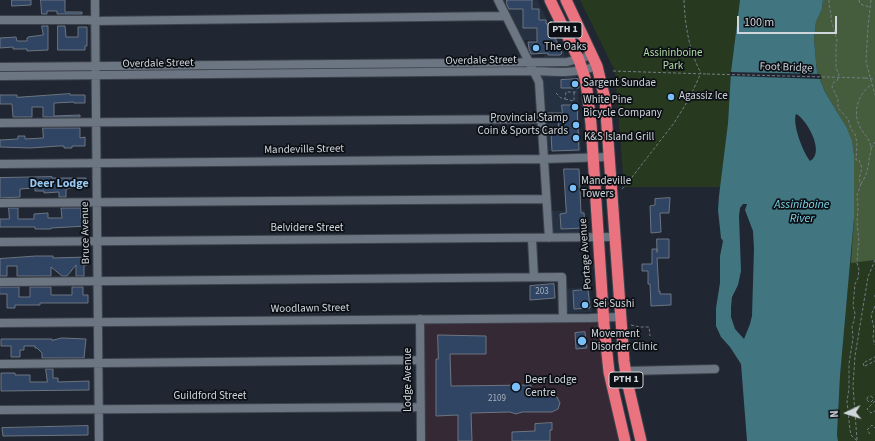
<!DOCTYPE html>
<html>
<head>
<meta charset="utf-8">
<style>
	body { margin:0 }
	#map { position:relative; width:875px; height:441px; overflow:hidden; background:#202732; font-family:"Source Sans 3",sans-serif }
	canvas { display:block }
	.north { position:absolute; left:827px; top:393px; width:40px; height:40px; -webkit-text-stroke:3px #0c1015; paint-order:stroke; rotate:266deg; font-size:11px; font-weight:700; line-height:16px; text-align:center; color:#d0d5dc }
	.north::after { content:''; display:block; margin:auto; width:14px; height:18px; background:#d0d5dc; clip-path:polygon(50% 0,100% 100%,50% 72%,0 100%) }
	.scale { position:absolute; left:737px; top:16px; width:100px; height:18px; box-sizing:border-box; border:2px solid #d0d5dc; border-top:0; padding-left:5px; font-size:12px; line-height:14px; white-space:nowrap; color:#d0d5dc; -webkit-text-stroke:3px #0c1015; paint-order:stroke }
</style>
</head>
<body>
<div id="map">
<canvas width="875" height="441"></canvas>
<div class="north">N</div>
<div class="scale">100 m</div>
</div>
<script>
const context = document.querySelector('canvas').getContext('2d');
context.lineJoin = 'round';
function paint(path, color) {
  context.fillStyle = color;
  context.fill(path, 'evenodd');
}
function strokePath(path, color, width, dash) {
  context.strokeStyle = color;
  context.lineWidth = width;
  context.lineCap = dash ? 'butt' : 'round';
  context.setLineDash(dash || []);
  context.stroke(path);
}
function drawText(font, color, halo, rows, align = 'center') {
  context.font = font + ' "Source Sans 3",sans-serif';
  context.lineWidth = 3.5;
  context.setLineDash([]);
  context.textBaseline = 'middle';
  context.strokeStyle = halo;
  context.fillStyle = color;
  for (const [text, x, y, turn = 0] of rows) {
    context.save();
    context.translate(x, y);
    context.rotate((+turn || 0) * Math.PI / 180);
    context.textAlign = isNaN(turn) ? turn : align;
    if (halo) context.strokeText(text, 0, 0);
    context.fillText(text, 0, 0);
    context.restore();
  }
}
paint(new Path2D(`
	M495 0H537L578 81 581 152 541 151 536 78 545 72 544 40H517Z
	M585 210 587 237 545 238 544 211Z
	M590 287 592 312 564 313 563 289Z`), '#253040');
paint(new Path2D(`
	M603 318 625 441H421L420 319Z`), '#362936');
paint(new Path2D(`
	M580 0H740L731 72 728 123 721 187H624L615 71Z
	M823 0H875V441H838L837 435 840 376 854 218Z`), '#273a20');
paint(new Path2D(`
	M823 0H875V260L851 263 854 218V155L852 142 847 128 825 92 817 72 814 39 816 22 822 9Z`), '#455d3d');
paint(new Path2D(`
	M740 0H823L822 9 816 22 814 39 817 72 825 92 847 128 852 141 854 155V218L840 376 837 435 838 441H747L741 364 730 347 721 337 716 326V308L720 283V256L723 241 721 238 718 210 719 196 728 123 731 72ZM796 114C806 118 826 153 810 161 803 152 792 124 796 114ZM743 204H747L745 210 753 231 754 249 752 316 750 324 744 339 735 329 731 317V307L732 297 738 285 741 271 739 216 740 208Z`), '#417680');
paint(new Path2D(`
	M729 72 820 74 822 79 729 76Z`), '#202732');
const building = new Path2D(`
	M12 0H31V5L12 6Z
	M41 0H65V12H82V14H57V11H47V14H42Z
	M507 0H532V9H539V20H546V24H548V30H551L561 50 562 53 560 55H548V53L531 54 529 49 528 42H537V28H523V9H509L507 5Z
	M42 26H48V50L27 51V49H13V47L0 48V38L16 37 17 41H27V38H28V37L43 35Z
	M58 26H65L66 37H78V27H87V46H85V50H58Z
	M578 79 579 88H561V80Z
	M70 94V95H85V103H74V102L54 103V116L80 115V117H43V107H32V117H13L12 104H0V95H17V97Z
	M562 105H577L579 150 552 151 551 134H559L558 118H547L546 113H562Z
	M43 128H80V138L85 137V146H72V148H64V146H59L30 148 0 147V140L18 139V136H25V139L43 138Z
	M564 169H579L581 213H584L585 228 561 229 560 214 566 213Z
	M52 177V178H86V188H68V189H66V197H59V192L44 193V191H35V188L20 189V197L0 198V178Z
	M670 198 669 213H660L661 232 651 233 650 206 655 205V199Z
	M9 208H18V219H34V214L48 213V218H62L61 208H81V218H87V226L51 228V229H35V227H0V219H9Z
	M657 239H669V258H657L659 292 660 291V294H671V305L651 306 650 284H648V271H642V264H652V249H657V252Z
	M36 256H53V258L87 257V265H84V276H76V265L67 276H62L51 267V276H17V266H7V276H0V259Z
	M554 284 555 298 530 300V286Z
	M0 287H19V297H30V287H51V295H72V287H83V295H88V303H40V305H15V308H7V294H0Z
	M588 290 590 308 574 309 573 291Z
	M585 332 587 348 576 349 575 333Z
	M438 335 486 336V354H450L451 386 531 385V396L552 395 557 397 560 403 558 409 552 412H522L516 414 510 412 471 413 472 441H458V415L436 416V359H438Z
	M62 338 86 339 84 358H42V353L37 348H35V346H24V350H20V357H11V346H1V339H52V340Z
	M46 369H53V378H58V382L89 381V390L1 391V373H15V375H30V382H47Z
	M552 423V430H550V441H512V432L535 431V424Z
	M88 426V435L3 436 2 428Z`);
paint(building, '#304564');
strokePath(building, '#6c7581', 1);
const minor = new Path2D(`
	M95 0 99 441
	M498 0 539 82 549 238
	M0 20H88L95 21 506 16
	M0 67 567 62 593 55
	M0 76 533 71C557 72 574 74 597 66
	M0 123 541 119
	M0 164 544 159 609 157
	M0 203 546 199
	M532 239 534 277
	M0 242 614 237
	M0 282 562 277 563 318
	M420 319 421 441
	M0 323 590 318 620 317
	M0 364 420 360
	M625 371 715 369
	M0 410 420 407`);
const highway = new Path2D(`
	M550 0 579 60 585 78 587 90 591 124 604 325 609 372 625 441
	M566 0 597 66 605 99 624 361 627 381 641 441`);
strokePath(minor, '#3d434c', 10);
strokePath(highway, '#3d434c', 13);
strokePath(new Path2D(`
	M684 0C685 25 689 51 701 73
	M829 0V4L831 14V19L837 40 836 46V68L839 75 837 81 833 83 832 87 838 99V108L848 119 851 129 855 134 857 143 856 160H859L862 168 859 179 861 184 857 195 858 209 857 221 859 243 858 247 857 263 859 270 858 278 855 284 853 306 855 313 854 321 852 326 853 338 849 364V389L847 401 850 430 851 435 857 441
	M859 0 860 4 869 7
	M871 0 868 26 866 62 875 95
	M613 71 707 74
	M865 78 875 79
	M556 93 561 98 565 99 566 92H578
	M565 99 574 101V92
	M871 148 875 142
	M861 184C866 176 868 169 869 161 869 153 873 153 870 143 868 137 863 133 860 127 852 112 858 94 872 84
	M622 189 629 181 674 123 689 99 701 73
	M875 295V297
	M875 306 871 315 874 328 873 338 875 345
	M631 325 640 327H649L650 336
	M864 366 863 363 875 357
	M865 366 875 361
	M867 399a3 3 0 1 1 6 0a3 3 0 1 1-6 0Z
	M875 401 867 409 871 413 875 411
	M870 434 867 430 872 425 875 428
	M857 440 853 386 855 356 868 277 875 260`), '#757b84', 1, [3, 2]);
strokePath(minor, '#6c7582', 8);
strokePath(highway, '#eb727f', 11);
strokePath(new Path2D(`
	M707 74 865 78`), '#757b84', 1, [3, 2]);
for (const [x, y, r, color] of [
	[536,48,4,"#7abff8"],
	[575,84,4,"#7abff8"],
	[671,97,4,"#7abff8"],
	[575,107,4,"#7abff8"],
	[576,125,4,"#7abff8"],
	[576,138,4,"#7abff8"],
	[573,188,4,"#7abff8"],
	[585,305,4,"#7abff8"],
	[582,341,5,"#7abff8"],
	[516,387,5,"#7abff8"]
]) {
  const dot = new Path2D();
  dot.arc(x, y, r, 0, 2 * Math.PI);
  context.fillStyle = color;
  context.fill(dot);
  strokePath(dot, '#0c1015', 1.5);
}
drawText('9px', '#a8b1be', null, [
	["203",542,292],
	["2109",497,399]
]);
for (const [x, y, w] of [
	[565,30,34],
	[626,380,34]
]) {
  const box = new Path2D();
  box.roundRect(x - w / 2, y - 8, w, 16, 3);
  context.fillStyle = '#0c1015';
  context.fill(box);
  strokePath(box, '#d0d5dc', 1);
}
drawText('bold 10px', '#d0d5dc', null, [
	["PTH 1",565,30],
	["PTH 1",626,380]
]);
drawText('11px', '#d0d5dc', '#0c1015', [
	["The Oaks",544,48],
	["Sargent Sundae",583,84],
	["Agassiz Ice",679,97],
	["White Pine",583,101],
	["Bicycle Company",583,114],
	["Provincial Stamp",568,119,"right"],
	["Coin & Sports Cards",568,132,"right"],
	["K&S Island Grill",584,138],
	["Mandeville",581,182],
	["Towers",581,195],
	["Sei Sushi",593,305],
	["Movement",591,335],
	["Disorder Clinic",591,348],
	["Deer Lodge",525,381],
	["Centre",525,394]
], 'left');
drawText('11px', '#b3dca4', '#0c1015', [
	["Assininboine",673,54],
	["Park",673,67]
]);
drawText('11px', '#d0d5dc', '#0c1015', [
	["Overdale Street",481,61,-1],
	["Overdale Street",158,64,-1],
	["Foot Bridge",786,68,2],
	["Mandeville Street",304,150,-1],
	["Belvidere Street",307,229],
	["Bruce Avenue",86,233,-91],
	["Portage Avenue",586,254,-94],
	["Woodlawn Street",310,309,-1],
	["Lodge Avenue",409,380,-90],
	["Guildford Street",210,397]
]);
drawText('bold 12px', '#98c9f4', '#0c1015', [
	["Deer Lodge",59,184]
]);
drawText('italic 12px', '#7cd4e6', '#0c1015', [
	["Assiniboine",802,205],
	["River",802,219]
]);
</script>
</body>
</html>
